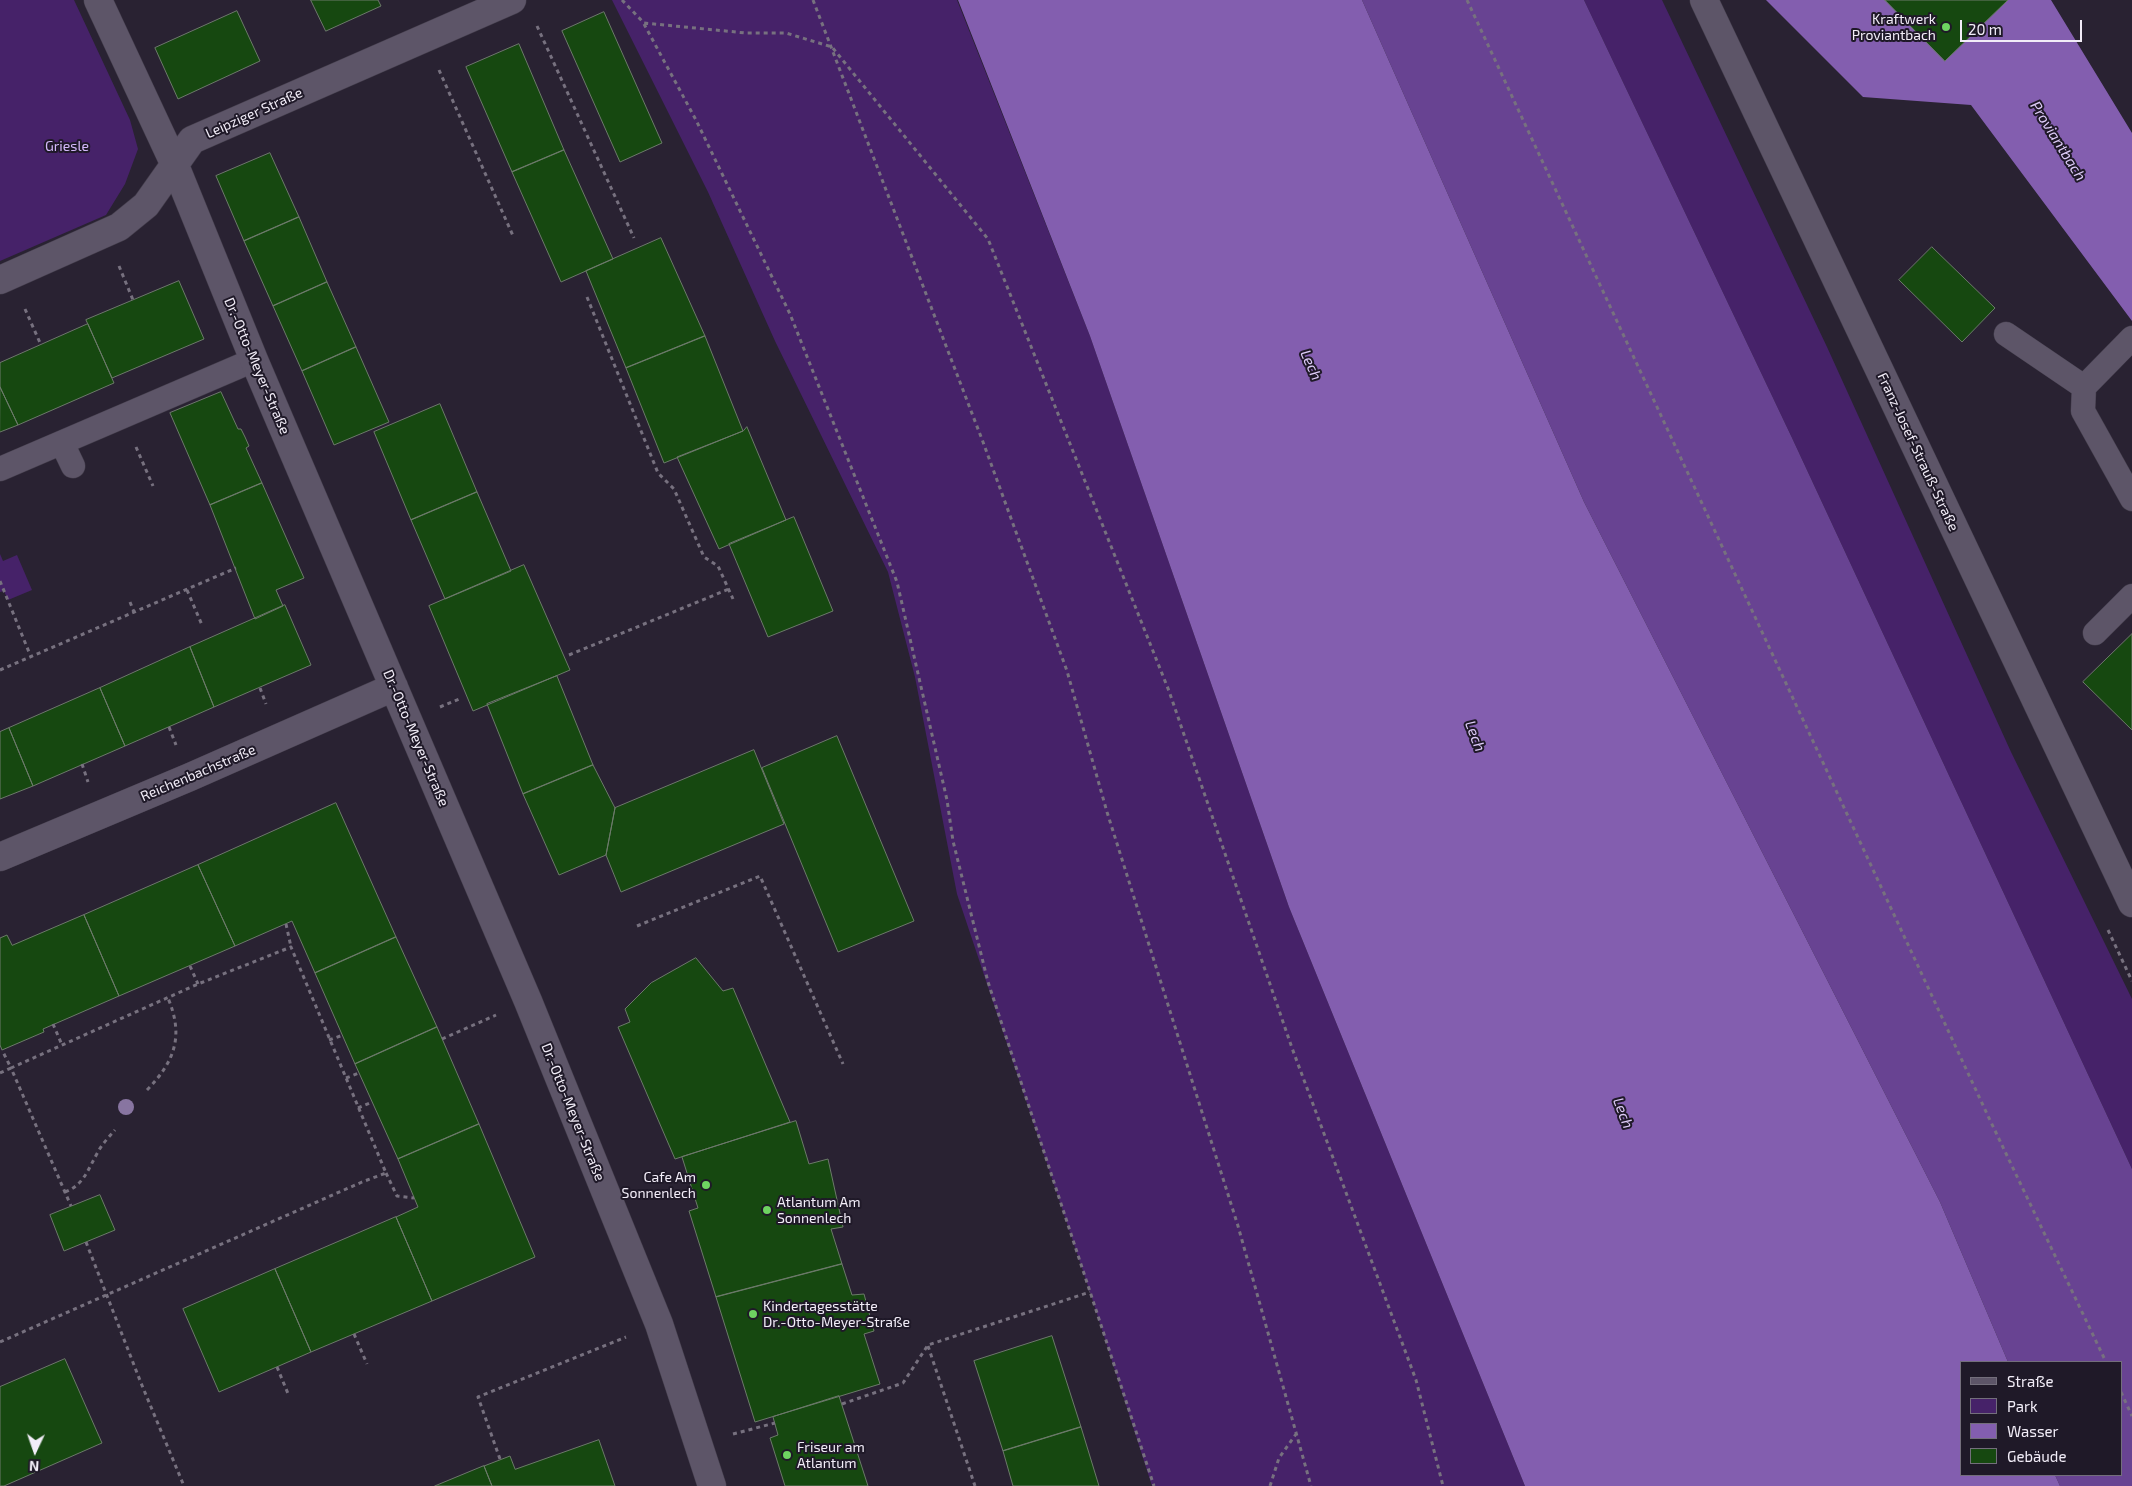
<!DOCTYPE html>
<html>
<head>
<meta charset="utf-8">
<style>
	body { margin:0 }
	#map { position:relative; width:2132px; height:1486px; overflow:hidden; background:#292232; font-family:"Exo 2",sans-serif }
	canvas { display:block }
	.legend { position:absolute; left:1960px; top:1361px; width:162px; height:115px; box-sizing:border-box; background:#1f1928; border:1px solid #736e7b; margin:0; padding:6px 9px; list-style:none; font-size:15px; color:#f2edf8 }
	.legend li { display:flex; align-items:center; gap:10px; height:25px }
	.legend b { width:25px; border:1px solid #736e7b }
	.north { position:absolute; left:10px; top:1426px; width:50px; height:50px; -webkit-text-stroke:4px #1f1928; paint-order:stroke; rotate:183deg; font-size:14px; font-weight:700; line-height:20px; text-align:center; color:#f2edf8 }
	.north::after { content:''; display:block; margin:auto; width:18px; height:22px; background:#f2edf8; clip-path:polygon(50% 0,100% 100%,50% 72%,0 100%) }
	.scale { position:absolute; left:1960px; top:20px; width:122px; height:22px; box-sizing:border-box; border:2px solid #f2edf8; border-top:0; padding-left:6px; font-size:15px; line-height:18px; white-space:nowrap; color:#f2edf8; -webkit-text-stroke:4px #1f1928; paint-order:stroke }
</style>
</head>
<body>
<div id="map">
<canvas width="2132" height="1486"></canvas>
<ul class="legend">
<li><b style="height:6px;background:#5d5568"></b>Straße</li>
<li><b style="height:14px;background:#462269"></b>Park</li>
<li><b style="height:14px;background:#835eaf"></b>Wasser</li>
<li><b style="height:14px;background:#164810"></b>Gebäude</li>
</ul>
<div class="north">N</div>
<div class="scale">20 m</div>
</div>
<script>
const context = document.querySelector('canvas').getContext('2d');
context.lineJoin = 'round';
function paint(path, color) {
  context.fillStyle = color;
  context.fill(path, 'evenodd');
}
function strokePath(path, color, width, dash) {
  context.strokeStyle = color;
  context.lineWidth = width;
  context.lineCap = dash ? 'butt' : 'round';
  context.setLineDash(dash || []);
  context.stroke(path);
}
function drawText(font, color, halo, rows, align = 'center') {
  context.font = font + ' "Exo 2",sans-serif';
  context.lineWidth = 4;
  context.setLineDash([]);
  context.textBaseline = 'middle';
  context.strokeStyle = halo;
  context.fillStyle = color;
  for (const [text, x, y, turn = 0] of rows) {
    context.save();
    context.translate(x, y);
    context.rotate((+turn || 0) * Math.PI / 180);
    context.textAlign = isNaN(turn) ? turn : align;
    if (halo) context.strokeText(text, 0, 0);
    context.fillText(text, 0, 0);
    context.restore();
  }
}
paint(new Path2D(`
	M0 0H74L130 120 138 149 125 184 106 215 0 261Z
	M612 0H957L1090 336 1289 907 1525 1486H1152L1090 1292 957 894 915 677 888 572 775 341 708 192Z
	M1584 0H1662L1827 347 2011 752 2132 999V1169L1793 440Z
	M0 554 3 561 17 555 32 590 8 600 4 591 0 592Z`), '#462269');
paint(new Path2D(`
	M1362 0H1584L1793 440 2132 1169V1486H2060L2055 1475H2121V1362H2008L1940 1202 1584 502Z`), '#684392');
paint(new Path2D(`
	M958 0H1362L1584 502 1940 1202 2008 1362H1961V1475H2055L2060 1486H1525L1289 907 1090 336Z
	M1766 0H2051L2132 133V321L1971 105 1863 97Z`), '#835eaf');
const building = new Path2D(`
	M311 0H378L381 6 326 31Z
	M1885 0H2008L1945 61Z
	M237 11 260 61 178 99 155 48Z
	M604 12 662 143 620 162 562 31Z
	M519 44 564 150 512 172 466 67Z
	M564 150 613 259 561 282 512 172Z
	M270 153 299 217 244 241 216 176Z
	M299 217 327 282 273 306 244 241Z
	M661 238 705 336 626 368 586 271Z
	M1932 247 1995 308 1962 342 1899 280Z
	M179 281 204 339 112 378 86 320Z
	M327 282 356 347 302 371 273 306Z
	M88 324 114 383 18 425 0 387V363Z
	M705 336 743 431 664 463 626 368Z
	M356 347 389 422 334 445 302 371Z
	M0 387 18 425 0 432Z
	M221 392 238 429H241L245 437 249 446 246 448 262 483 210 505 170 413Z
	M440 404 477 492 411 520 374 432Z
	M747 427 786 520 719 549 677 457 743 431Z
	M262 483 304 578 276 590 283 606 255 619 210 505Z
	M477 492 511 571 445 599 411 520Z
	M794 517 833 611 768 637 729 544Z
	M524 565 570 670 473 711 429 606Z
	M285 605 311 665 214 707 190 647Z
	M2132 634V730L2083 682Z
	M190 647 214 707 125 746 100 688Z
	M557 676 593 765 523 794 487 704Z
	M100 688 125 746 33 786 9 728Z
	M9 728 33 786 0 799V732Z
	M837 736 914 921 838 952 762 768Z
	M754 750 784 824 621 892 606 855 615 808Z
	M593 765 615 808 606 855 559 875 523 794Z
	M336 803 396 937 315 973 292 921 235 946 198 865Z
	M198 865 235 946 119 996 84 915Z
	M84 915 119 996 43 1029 44 1032 2 1050 0 1045V938L7 935 12 945Z
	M396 937 437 1027 355 1064 315 973Z
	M696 958 723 991 733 988 790 1122 675 1159 618 1027 630 1022 625 1009 651 983Z
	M437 1027 479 1124 398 1159 355 1064Z
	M796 1121 809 1164 828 1159 843 1227 831 1229 842 1264 716 1297 689 1211 698 1208 682 1157Z
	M479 1124 535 1257 432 1301 396 1217 418 1207 398 1159Z
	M100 1195 115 1230 64 1251 50 1215Z
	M396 1217 432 1301 311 1352 275 1269Z
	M842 1264 852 1295 864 1294 874 1331 864 1334 880 1384 755 1422 716 1297Z
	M275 1269 311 1352 219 1392 183 1309Z
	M1052 1336 1081 1427 1003 1451 974 1361Z
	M65 1359 102 1443 4 1486H0V1387Z
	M839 1396 868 1486H785L770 1438 778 1435 773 1417Z
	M1081 1427 1099 1486H1013L1003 1451Z
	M599 1440 615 1486H492L484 1466 510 1456 515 1469Z
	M484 1466 492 1486H435Z`);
paint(building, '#164810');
strokePath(building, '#6c7a6a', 1);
const service = new Path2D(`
	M2006 334 2084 387
	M2132 338 2084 387 2083 411 2132 499
	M62 443 73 466
	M0 469 254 360
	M2095 633 2132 596`);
const minor = new Path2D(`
	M98 0 174 163 254 360 528 1001 659 1324 712 1486
	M1704 0 2132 903
	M0 280 119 227 146 205 192 140 512 0
	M0 857 190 777 394 687`);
strokePath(service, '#433d4b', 25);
strokePath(minor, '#433d4b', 29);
strokePath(new Path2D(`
	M622 0 644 23 746 33H786L832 47 988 239 1169 691 1292 1048 1416 1380 1443 1486
	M813 0 983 442 1067 671 1107 812 1238 1226 1311 1486
	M1467 0 1988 1116 2106 1362
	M644 24 696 120 790 314 897 582 947 800 953 841 988 982 1154 1486
	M537 26 634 238
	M439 70 514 238
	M119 266 133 300
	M587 297 658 473 674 489 704 557 718 566 733 599
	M25 309 41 345
	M136 447 153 486
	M0 581 31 657
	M187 590 202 625
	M130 602 134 612
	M569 655 729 589
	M0 670 236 568
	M260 688 266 704
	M440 707 462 698
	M169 727 176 745
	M82 764 88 782
	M286 924 291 947
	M637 926 760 876 843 1064
	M2108 930 2132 981
	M190 966 198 984
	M53 1024 62 1045
	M442 1039 496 1015
	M329 1040 343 1035
	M0 1073 11 1068 2 1050
	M346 1078 359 1073
	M147 1090C175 1061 184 1036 168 998
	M358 1108 372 1102
	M386 1173 397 1196 414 1198
	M65 1192C84 1185 88 1169 98 1152 102 1144 109 1137 115 1130
	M86 1242 141 1383 184 1486
	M354 1334 367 1364
	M0 1342 362 1182 386 1173 291 947 198 984 11 1068 71 1206
	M928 1346 975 1486
	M277 1367 289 1396
	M2121 1392 2132 1416
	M842 1404 903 1383 928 1345 1090 1292
	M733 1434 775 1423
	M500 1459 478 1397 626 1337
	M1270 1486 1279 1458 1296 1434`), '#77717f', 3, [4, 4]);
strokePath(service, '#5d5568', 24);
strokePath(minor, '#5d5568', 28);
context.fillStyle = '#8875a1';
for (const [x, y] of [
	[126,1107]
]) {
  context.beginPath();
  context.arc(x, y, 8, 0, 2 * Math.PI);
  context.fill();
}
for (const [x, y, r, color] of [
	[1946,27,5,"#6ed361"],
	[706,1185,5,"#6ed361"],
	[767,1210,5,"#6ed361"],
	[753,1314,5,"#6ed361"],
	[787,1455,5,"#6ed361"]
]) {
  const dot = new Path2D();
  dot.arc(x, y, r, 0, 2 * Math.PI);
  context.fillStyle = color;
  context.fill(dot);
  strokePath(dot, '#1f1928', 2);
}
drawText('14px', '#f2edf8', '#1f1928', [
	["Kraftwerk",1936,19,"right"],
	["Proviantbach",1936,35,"right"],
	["Cafe Am",696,1177,"right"],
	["Sonnenlech",696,1193,"right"],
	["Atlantum Am",777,1202],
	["Sonnenlech",777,1218],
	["Kindertagesstätte",763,1306],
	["Dr.-Otto-Meyer-Straße",763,1322],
	["Friseur am",797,1447],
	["Atlantum",797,1463]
], 'left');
drawText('14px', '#f2edf8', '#1f1928', [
	["Leipziger Straße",254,113,-24],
	["Dr.-Otto-Meyer-Straße",257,366,67],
	["Franz-Josef-Strauß-Straße",1918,452,65],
	["Dr.-Otto-Meyer-Straße",416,738,67],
	["Reichenbachstraße",198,773,-23],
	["Dr.-Otto-Meyer-Straße",573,1112,68]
]);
drawText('14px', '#d5b9fb', '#1f1928', [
	["Griesle",67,146]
]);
drawText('italic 15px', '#deccf8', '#1f1928', [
	["Proviantbach",2058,141,58],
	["Lech",1311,365,66],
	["Lech",1475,736,69],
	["Lech",1623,1113,69]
]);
</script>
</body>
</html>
